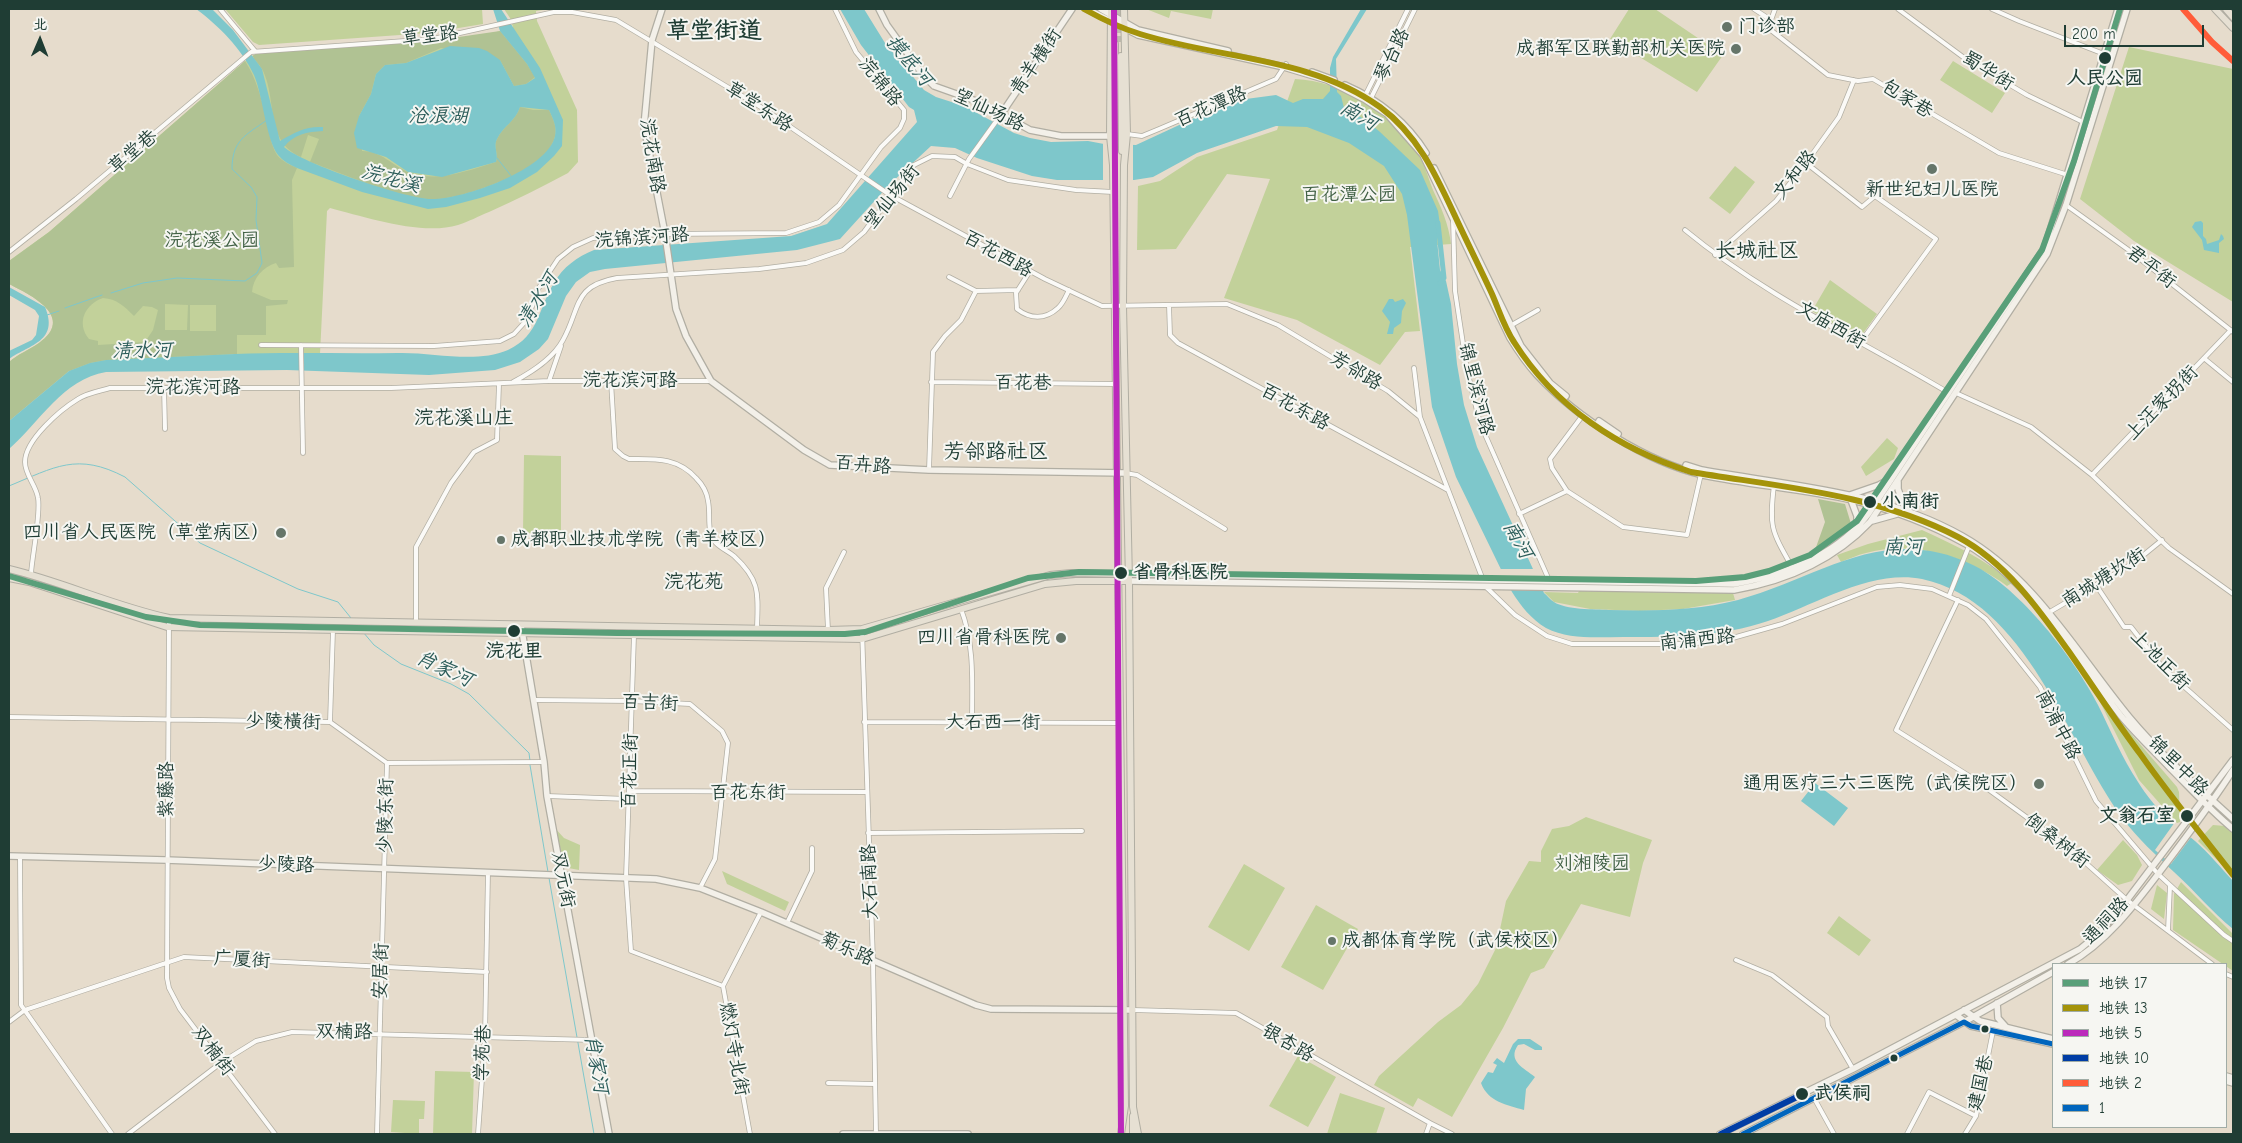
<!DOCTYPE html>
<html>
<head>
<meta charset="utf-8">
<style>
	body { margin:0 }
	#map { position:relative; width:2242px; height:1143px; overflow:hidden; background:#e6dccc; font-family:"Comic Neue","LXGW WenKai TC",sans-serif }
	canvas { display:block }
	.frame { position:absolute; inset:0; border:10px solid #1f3d34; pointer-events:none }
	.legend { position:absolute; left:2052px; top:963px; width:175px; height:165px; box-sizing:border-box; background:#f6f6f2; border:1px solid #a0aca6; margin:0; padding:6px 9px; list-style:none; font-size:15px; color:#1f3d34 }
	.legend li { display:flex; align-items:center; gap:10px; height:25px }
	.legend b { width:25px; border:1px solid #a0aca6 }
	.north { position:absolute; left:15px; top:15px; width:50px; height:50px; -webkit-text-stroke:4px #f6f6f2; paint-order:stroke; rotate:1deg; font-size:14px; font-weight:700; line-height:20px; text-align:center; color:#1f3d34 }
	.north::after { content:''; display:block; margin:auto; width:18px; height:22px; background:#1f3d34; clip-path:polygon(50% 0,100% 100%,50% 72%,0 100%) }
	.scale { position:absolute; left:2064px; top:25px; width:140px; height:22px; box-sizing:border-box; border:2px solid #1f3d34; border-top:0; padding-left:6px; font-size:15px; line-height:18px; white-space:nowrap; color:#1f3d34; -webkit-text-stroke:4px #f6f6f2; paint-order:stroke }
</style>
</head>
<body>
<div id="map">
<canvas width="2242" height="1143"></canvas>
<div class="frame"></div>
<ul class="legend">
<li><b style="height:6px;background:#599f79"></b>地铁 17</li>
<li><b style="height:6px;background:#a4930a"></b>地铁 13</li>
<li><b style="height:6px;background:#bb29bb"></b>地铁 5</li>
<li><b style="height:6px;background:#003da5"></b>地铁 10</li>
<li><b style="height:6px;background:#ff5c39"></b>地铁 2</li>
<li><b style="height:6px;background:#0065bd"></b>1</li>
</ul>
<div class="north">北</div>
<div class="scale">200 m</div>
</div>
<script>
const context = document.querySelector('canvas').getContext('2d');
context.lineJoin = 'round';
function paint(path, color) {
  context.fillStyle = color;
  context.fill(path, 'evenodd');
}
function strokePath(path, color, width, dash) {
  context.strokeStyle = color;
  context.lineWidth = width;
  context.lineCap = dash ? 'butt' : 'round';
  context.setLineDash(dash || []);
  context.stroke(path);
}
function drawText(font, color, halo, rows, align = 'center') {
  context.font = font + ' "Comic Neue","LXGW WenKai TC",sans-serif';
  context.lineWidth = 4;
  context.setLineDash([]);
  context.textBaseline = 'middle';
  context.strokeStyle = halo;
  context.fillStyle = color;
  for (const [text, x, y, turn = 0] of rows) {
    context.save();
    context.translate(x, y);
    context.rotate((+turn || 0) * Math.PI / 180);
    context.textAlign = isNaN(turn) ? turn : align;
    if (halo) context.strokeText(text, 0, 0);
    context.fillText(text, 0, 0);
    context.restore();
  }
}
paint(new Path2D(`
	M225 9H482L483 24 428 33 259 45 253 42Z
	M504 9H550L536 11 537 21 577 110 578 162 568 173C542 187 516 200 489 212 479 216 468 222 458 225 422 236 365 217 330 208L327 211 320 354H237L69 371 9 421V362C18 354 29 350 39 343 76 317 31 295 9 284V261L49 232 245 61 272 52 438 40 490 34 513 27 510 18Z
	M1146 9H1213L1211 19 1171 11 1169 18Z
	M1629 9H1655L1723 55 1697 92 1610 39Z
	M2129 47 2233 69V302L2134 241 2080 199Z
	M1953 61 2005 93 1992 113 1940 80Z
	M1295 79C1343 81 1388 112 1416 151 1424 162 1428 177 1433 190 1441 207 1449 225 1451 244L1410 247 1420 331 1405 332 1380 365 1297 320 1224 298 1270 179 1227 174 1176 249 1137 250 1138 186 1160 181 1197 157 1277 130Z
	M1735 166 1755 182 1730 214 1709 198Z
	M1830 280 1877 314 1859 339 1812 311Z
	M1887 438 1898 448 1894 459 1866 476 1861 467Z
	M524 455 561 456V533H523Z
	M1922 530C1954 545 1986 559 2012 583L2007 586C1968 557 1914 540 1866 553 1857 555 1849 559 1841 562L1837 555 1868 544Z
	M1579 591 1733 593 1735 600 1683 609 1640 611 1590 609 1554 602 1544 592 1578 593Z
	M2095 692 2177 787 2179 792 2180 822 2177 823 2139 780Z
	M1586 817 1652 840 1643 863 1630 917 1581 904 1544 968 1531 973 1503 1028 1452 1117 1418 1098 1413 1107 1374 1085 1379 1076 1438 1022 1461 1005 1478 984 1496 948 1506 901 1529 861 1541 862V851L1552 829 1569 826Z
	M2213 825 2225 826 2233 833V876L2198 841Z
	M553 826 564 838 580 845 579 870 563 867 558 858Z
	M2123 840 2137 855 2142 865 2132 881 2118 885 2097 870Z
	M1244 864 1285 888 1249 951 1208 927Z
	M722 871 789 902 785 911 727 884Z
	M2181 882 2233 934V971L2173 930 2174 894Z
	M2157 885 2167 893 2164 919 2151 909Z
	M1316 905 1358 929 1323 990 1281 967Z
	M1839 916 1871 940 1859 956 1827 933Z
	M1298 1056 1336 1077 1308 1127 1269 1106Z
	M435 1071 474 1072 472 1134H433Z
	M1340 1093 1385 1108 1376 1134H1327Z
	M393 1100 425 1101 424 1119H419V1134L391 1132Z`), '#c2d19a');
paint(new Path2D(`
	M500 31 527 64 535 77 526 84 514 86 500 60 441 48 406 63 385 65 376 74 371 94 359 116 362 151C382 151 391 165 408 172 438 183 466 171 496 162 499 155 493 146 497 139 503 126 516 121 520 107L533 110H549C553 119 557 126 555 136 553 147 541 160 532 166 509 180 454 202 427 199 393 196 344 174 310 162L319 139 308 135 301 157C264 141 278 99 262 69 259 64 255 60 252 56L257 53 272 52 438 40Z
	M245 61C256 78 261 97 266 117 269 129 270 144 277 155 282 161 290 165 297 168L292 180 294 267 279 268 276 263C263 267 253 278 252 292L271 300H288L287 304 266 306V335H237V354L106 360 90 363 69 371 9 421V362C18 354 29 350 39 343 76 317 31 295 9 284V261L49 232ZM103 298C117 299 124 306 134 316L143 306 152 307 158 310 153 330 145 342 98 345V341L89 339C76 323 85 304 103 298ZM165 304 188 305 187 330H165ZM190 305H216V331H190Z
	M1818 499 1845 504 1852 527 1815 550 1825 522Z`), '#b0c293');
paint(new Path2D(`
	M196 9H212L233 30 262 69 280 141C295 132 306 126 323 127V131C307 132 294 134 284 147 301 163 407 199 431 199 461 200 548 170 555 136 557 126 553 119 549 110L520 107C516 121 503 126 497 139 493 146 499 155 496 162L442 177 408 172 386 157 357 148 354 133 359 116 371 94 376 74 385 65 406 63 450 46 479 48 487 51 500 60 514 86 526 84 535 78 527 64 500 31 493 9H501L540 68 563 120 562 146 554 156 537 172 510 188 480 198 446 207 428 209 362 192 297 168C290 165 283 161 278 155 266 140 263 96 254 75 242 49 218 25 196 9Z
	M840 9H864L885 43 924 90 936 97 964 106 1014 133 1030 138 1051 142 1088 141 1104 144 1136 145 1231 101 1276 95 1293 103 1303 99H1323L1330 91V68L1333 57 1361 9H1367L1336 59 1337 92 1341 96 1344 108 1366 120 1380 132 1420 170 1438 211 1440 225 1437 240 1440 270 1446 281 1451 304 1457 364 1464 405 1477 447 1544 593C1547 595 1550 600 1554 602 1566 610 1594 609 1609 610 1652 611 1696 611 1738 600 1821 577 1884 522 1973 565 2020 588 2075 659 2098 705 2111 731 2122 758 2138 782 2146 795 2159 811 2171 822 2178 829 2187 834 2195 841 2209 853 2221 868 2233 881V929C2212 912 2194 890 2174 872 2156 855 2138 839 2123 819 2067 742 2026 601 1922 579 1871 569 1815 605 1768 621 1721 637 1673 637 1623 637 1598 637 1569 640 1546 628 1531 619 1521 606 1512 592L1456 477 1432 407 1407 215 1402 194 1384 166 1349 143 1307 127 1276 126 1197 153 1153 177 1134 180H1057L1032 176 977 158 955 148 931 146 890 184 840 239 797 250 605 269 590 272 576 282 566 296 548 339 539 349 520 362 495 370 429 375 287 370 106 372C63 379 40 422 9 449V421L69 371 90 363 106 360C149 358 192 356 235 354 289 352 344 354 398 353 433 352 475 364 508 350 540 335 538 308 554 283 563 267 577 257 594 250L791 236 827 224 917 122 914 110 909 107 861 45Z
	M2195 222 2201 221 2203 223V236L2206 239 2207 244 2219 240 2221 234 2223 236 2224 239 2219 243V253L2204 250 2202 240 2192 227Z
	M9 287 45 307C59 341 31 344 9 359V351L32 340 36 335 39 316 35 310 9 295Z
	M1389 299H1393L1395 302 1403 299 1406 303 1402 311 1401 323 1394 328 1393 334H1387L1390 322 1382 311Z
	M1815 783 1848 808 1834 826 1801 801Z
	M1518 1039H1530L1542 1047V1050H1535L1524 1044 1518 1045C1507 1061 1524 1068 1535 1077L1526 1089 1524 1110C1507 1105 1488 1102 1481 1083L1488 1072 1493 1073 1497 1065 1493 1063 1497 1058 1504 1063 1513 1044Z`), '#7ec7cb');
paint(new Path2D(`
	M1103 142H1133V182L1103 183Z
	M1498 569H1536L1545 591 1510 590Z
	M2175 822 2192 836 2171 864 2155 850Z`), '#e6dccc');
strokePath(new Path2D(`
	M497 158 512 177
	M111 293 143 283 177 278 245 281 257 273 262 263 256 220 257 197 251 187 232 169C232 140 246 135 267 120
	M65 308 102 295
	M47 315 59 311
	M9 486C55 467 77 452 125 477L200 543 298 589 338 602 351 618
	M363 632 374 645 401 664 451 684 469 694 529 753 530 761
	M530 765 548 872
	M549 878 594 1134`), '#7ec7cb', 1);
strokePath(new Path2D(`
	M1438 223 1444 278 1440 283`), '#7ec7cb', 5);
strokePath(new Path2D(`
	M1115 9V44
	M1121 9V44`), '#bebcae', 6, [6, 3]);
const street = new Path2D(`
	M220 9 255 51
	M1754 9 1771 20
	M1775 9 1771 20 1772 31 1828 75 1858 81 1873 79 1999 153 2068 175
	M1898 9 1963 57 2027 95 2085 123
	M1992 9 2019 21 2104 54
	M1365 96 1408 9
	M1370 100 1415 9
	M1127 134 1142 136 1159 129 1276 79 1286 64
	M1806 163 1862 207 1875 196 1936 239 1860 343
	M950 196 969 159 1000 116
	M2066 205 2130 251 2233 332
	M1453 219 1455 291 1467 370 1480 423 1549 580
	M1685 230C1765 296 1860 340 1949 393
	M9 252 76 199 251 52 433 39 554 12H572L616 20 764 109 890 195 1045 279 1102 306 1227 304 1278 325 1388 391 1420 417 1483 580
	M1715 255 1776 201 1806 163 1839 117 1854 80
	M1030 271 1016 293 1017 309C1030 319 1045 320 1058 308 1063 304 1066 296 1069 290
	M949 277 976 291
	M1169 305 1170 335 1178 343 1448 490
	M1510 326 1538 310
	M261 345 434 346 500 341 514 334 524 323 531 309 538 289 558 259 573 247 593 238 665 234 786 233 819 222 839 205 881 147 900 128 904 119V110L856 52 835 9
	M301 345 303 453
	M2205 359 2233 382
	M1414 368 1420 417
	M549 381 561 346
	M611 381 615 449 623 456 629 459C655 459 677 457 696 478 702 484 707 493 708 501 711 515 706 530 715 542 720 548 728 551 734 556 761 581 758 594 757 628
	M513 382C532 372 553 359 563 340 581 308 572 286 617 278L759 269 806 263 843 250 864 232 914 165 932 156 955 157 967 164 1008 180 1076 190 1113 192
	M931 382 1115 384
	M164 388 165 429
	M1956 393 2031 427 2092 475 2169 548 2233 594
	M929 470 933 352 945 336 961 320 976 291 1018 290
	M1125 473 1137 475 1225 529
	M2092 475 2231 330
	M1774 485C1769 527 1771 530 1792 567
	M1567 491 1623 527 1687 535 1701 474
	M1519 514 1567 491 1552 468 1550 459 1583 415
	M31 574C32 556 41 514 38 498 36 485 25 475 25 462 25 440 60 410 78 399 87 393 100 391 110 388H391L549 381H711
	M2096 585 2124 627H2131L2163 668 2233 730
	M1486 587 1515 615 1547 636 1572 644H1683L1722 641 1782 624 1877 587 1900 585 1932 589 1968 605 1986 619 2040 687 2096 801 2158 874 2224 935 2233 941
	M1949 596 1969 546
	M1958 600 1896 730 1974 779 2069 848 2127 900 2212 964
	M961 609C975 646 972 684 972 723
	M2048 613 2135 562 2162 540
	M169 618 167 978 169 988 180 1009 275 1134
	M416 623V547L451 483 474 452 497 440 499 384
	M862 629 873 961 876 1134
	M828 630 826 588 844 552
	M634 635 626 878 631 951 723 986
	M534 700 632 701 690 704 722 731 728 743 715 859 700 888
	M9 717 330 722 387 763 544 762
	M330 722 333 630
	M864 722 1121 723
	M629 791 866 792
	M547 796 628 799
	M868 833 1082 831
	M20 856 21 1005 112 1134
	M787 923 812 871V848
	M2168 930 2170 886
	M1736 960 1772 975 1827 1017 1828 1026 1853 1069
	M2226 974 2233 977
	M1133 1010 1236 1013 1430 1123
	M9 1022 25 1010 184 957 487 972
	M828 1083 875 1084
	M1814 1098 1834 1134
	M128 1134 222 1062 256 1041 292 1032 592 1040
	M377 1134 387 763
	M478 1134 485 1037 488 872
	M750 1134 723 986 761 912
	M1426 1134 1430 1123 1452 1134
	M1907 1134 1929 1092 1976 1116
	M1965 1134 1976 1116 1993 1031`);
const secondary = new Path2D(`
	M662 9 652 40 644 126 665 234 676 309 686 336 711 381 804 450 830 465 929 470 1125 473
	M879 9 887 25 923 75 934 86 979 102 1030 130 1061 136H1110
	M1087 9 1138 35 1284 67 1327 80 1364 99 1387 114 1423 155 1510 338C1518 351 1527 364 1537 375 1577 418 1646 462 1703 475 1752 485 1803 489 1852 500 1891 509 1930 524 1966 544 2033 583 2074 657 2121 716 2136 734 2154 751 2171 769 2191 789 2211 811 2233 829
	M1101 9 1138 30 1228 51
	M1312 72 1334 80
	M1345 85C1379 100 1406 121 1426 153
	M1000 116 1072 9
	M1434 168 1521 346 1550 383 1566 396
	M1599 421 1618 434
	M1686 465 1702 470C1790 486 1883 491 1962 536 2035 577 2078 655 2130 718 2161 755 2198 787 2233 819
	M1898 482V489L1906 511
	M1850 495 1879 485 1890 479
	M1851 500 1857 516V527
	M1872 521 1897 514
	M1129 574 1734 584C1783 575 1838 555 1869 513L2045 247 2118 9
	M1129 581 1734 590C1786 581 1834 560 1870 522L2047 254 2066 205 2127 9
	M521 625 544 762 547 796 609 1134
	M9 856 166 860 656 879 700 888 761 912 976 1005 991 1009 1133 1010
	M2068 964C2111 940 2141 896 2171 857 2192 829 2214 800 2233 770
	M1997 1003 1998 1018 2006 1027
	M1964 1010 1980 1021 2053 1039
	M1956 1015 1971 1026 2053 1044
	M2226 1076 2233 1078
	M2226 1081 2233 1083
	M843 1134H968
	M1720 1134 1853 1069 2080 949 2098 934 2127 900 2233 760
	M1743 1134 1964 1022 2053 972`);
const primary = new Path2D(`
	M1111 9 1110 136 1113 165 1125 1106 1121 1134
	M1124 9 1127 134 1124 165 1123 306 1129 581 1133 1107 1138 1134
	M2215 9 2233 28
	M2226 9 2233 17
	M1121 56 1122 151
	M1114 151 1115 44
	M9 569C63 582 114 606 169 618L828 630 862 629 1050 575 1071 573 1129 574
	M9 578 29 582 167 627 862 639 1045 584 1076 581H1129
	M1133 1116V1134`);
strokePath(street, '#b1aea3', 5.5);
strokePath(secondary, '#b1aea3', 8);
strokePath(primary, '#b1aea3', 8);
strokePath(street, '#fbfaf7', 4);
strokePath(secondary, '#f3f0e9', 5.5);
strokePath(primary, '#e6e0d3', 6);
strokePath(new Path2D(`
	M1743 1134 1964 1022 1971 1026 2053 1044`), '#0065bd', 5);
strokePath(new Path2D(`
	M9 576 146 617 200 625 617 633 845 634 865 632 1028 578 1079 572 1696 581 1745 577 1769 571 1810 555 1857 521 2042 250 2074 161 2120 9`), '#599f79', 6);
strokePath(new Path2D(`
	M1084 9C1102 19 1120 28 1140 34 1219 59 1311 57 1380 107 1418 135 1436 175 1455 216 1467 242 1480 268 1492 294 1499 310 1504 327 1514 342 1555 407 1619 449 1691 472 1781 487 1876 494 1958 537 2007 563 2040 611 2072 656 2095 689 2117 723 2141 755 2170 796 2202 835 2233 875`), '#a4930a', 6);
strokePath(new Path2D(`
	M1114 9 1121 1134`), '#bb29bb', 6);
strokePath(new Path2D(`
	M1721 1134 1803 1094`), '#003da5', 6);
strokePath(new Path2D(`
	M2183 9 2212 42 2233 61`), '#ff5c39', 6);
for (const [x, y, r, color] of [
	[1727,27,6,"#657569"],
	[1736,49,6,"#657569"],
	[2105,58,7,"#1f3d34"],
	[1932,169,6,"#657569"],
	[1870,502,7,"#1f3d34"],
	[281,533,6,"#657569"],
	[501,540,5,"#657569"],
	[1121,573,7,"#1f3d34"],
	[514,631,7,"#1f3d34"],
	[1061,638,6,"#657569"],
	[2039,784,6,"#657569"],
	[2187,816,7,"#1f3d34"],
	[1332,941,5,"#657569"],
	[1985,1029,4.5,"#1f3d34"],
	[1894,1058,4.5,"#1f3d34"],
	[1802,1094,7,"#1f3d34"]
]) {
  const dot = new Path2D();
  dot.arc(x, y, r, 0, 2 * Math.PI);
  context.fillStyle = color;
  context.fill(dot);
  strokePath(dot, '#f6f6f2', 2);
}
drawText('19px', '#1f3d34', '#f6f6f2', [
	["门诊部",1738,27,"left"],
	["成都军区联勤部机关医院",1725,49],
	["新世纪妇儿医院",1932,190,"center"],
	["四川省人民医院（草堂病区）",270,533],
	["成都职业技术学院（青羊校区）",511,540,"left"],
	["四川省骨科医院",1050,638],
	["通用医疗三六三医院（武侯院区）",2028,784],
	["成都体育学院（武侯校区）",1342,941,"left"]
], 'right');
drawText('19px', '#1f3d34', '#f6f6f2', [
	["草堂路",430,36,-7],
	["琴台路",1392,55,-64],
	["青羊横街",1036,62,-56],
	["蜀华街",1988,71,32],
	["浣锦路",880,82,51],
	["包家巷",1907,99,31],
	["草堂东路",759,107,33],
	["百花潭路",1211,107,-23],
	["望仙场路",989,110,25],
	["草堂巷",133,152,-40],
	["浣花南路",652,156,81],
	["文和路",1795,175,-51],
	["望仙场街",892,197,-51],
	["浣锦滨河路",642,238,-4],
	["百花西路",998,254,29],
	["君平街",2151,267,38],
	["文庙西街",1831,325,30],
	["芳邻路",1356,371,31],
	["浣花滨河路",630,381],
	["百花巷",1023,383,1],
	["浣花滨河路",193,388],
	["锦里滨河路",1476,389,76],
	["上汪家拐街",2162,403,-46],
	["百花东路",1295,407,29],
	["百卉路",863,465,5],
	["南城塘坎街",2104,578,-32],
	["南浦西路",1697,640,-6],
	["上池正街",2160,660,46],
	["百吉街",650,703,3],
	["少陵横街",283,722,1],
	["大石西一街",993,723],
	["南浦中路",2058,725,63],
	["锦里中路",2178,766,45],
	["百花正街",630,771,-88],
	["紫藤路",167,790,-90],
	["百花东街",748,793],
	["少陵东街",386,816,-89],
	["倒桑树街",2057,841,38],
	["少陵路",286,865,2],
	["双元街",563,880,79],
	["大石南路",870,882,-92],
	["通祠路",2106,921,-47],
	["菊乐路",847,949,24],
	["广厦街",242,960,3],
	["安居街",381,971,-88],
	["双楠路",344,1032,1],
	["银杏路",1288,1043,30],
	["燃灯寺北街",734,1049,80],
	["双楠街",213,1051,53],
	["学苑巷",483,1053,-87],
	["建国巷",1981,1083,-77]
]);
drawText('bold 19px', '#1f3d34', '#f6f6f2', [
	["人民公园",2105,79,"center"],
	["小南街",1882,502],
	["省骨科医院",1133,573],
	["浣花里",514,652,"center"],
	["文翁石室",2175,816,"right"],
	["武侯祠",1814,1094]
], 'left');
drawText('19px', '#406044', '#f6f6f2', [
	["百花潭公园",1349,195],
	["浣花溪公园",212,241],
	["刘湘陵园",1592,864]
]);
drawText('italic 20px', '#2c5d5a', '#f6f6f2', [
	["摸底河",909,61,50],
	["沧浪湖",438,116],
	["南河",1359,116,30],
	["浣花溪",391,179,15],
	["清水河",538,300,-59],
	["清水河",142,351,-1],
	["南河",1518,540,61],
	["南河",1903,547],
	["肖家河",444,669,25],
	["肖家河",596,1064,80]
]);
drawText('20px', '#1f3d34', '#f6f6f2', [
	["浣花溪山庄",464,418],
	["浣花苑",694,582]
]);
drawText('21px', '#1f3d34', '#f6f6f2', [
	["长城社区",1757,251],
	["芳邻路社区",996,452]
]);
drawText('bold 24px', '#1f3d34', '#f6f6f2', [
	["草堂街道",714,31]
]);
</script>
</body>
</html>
